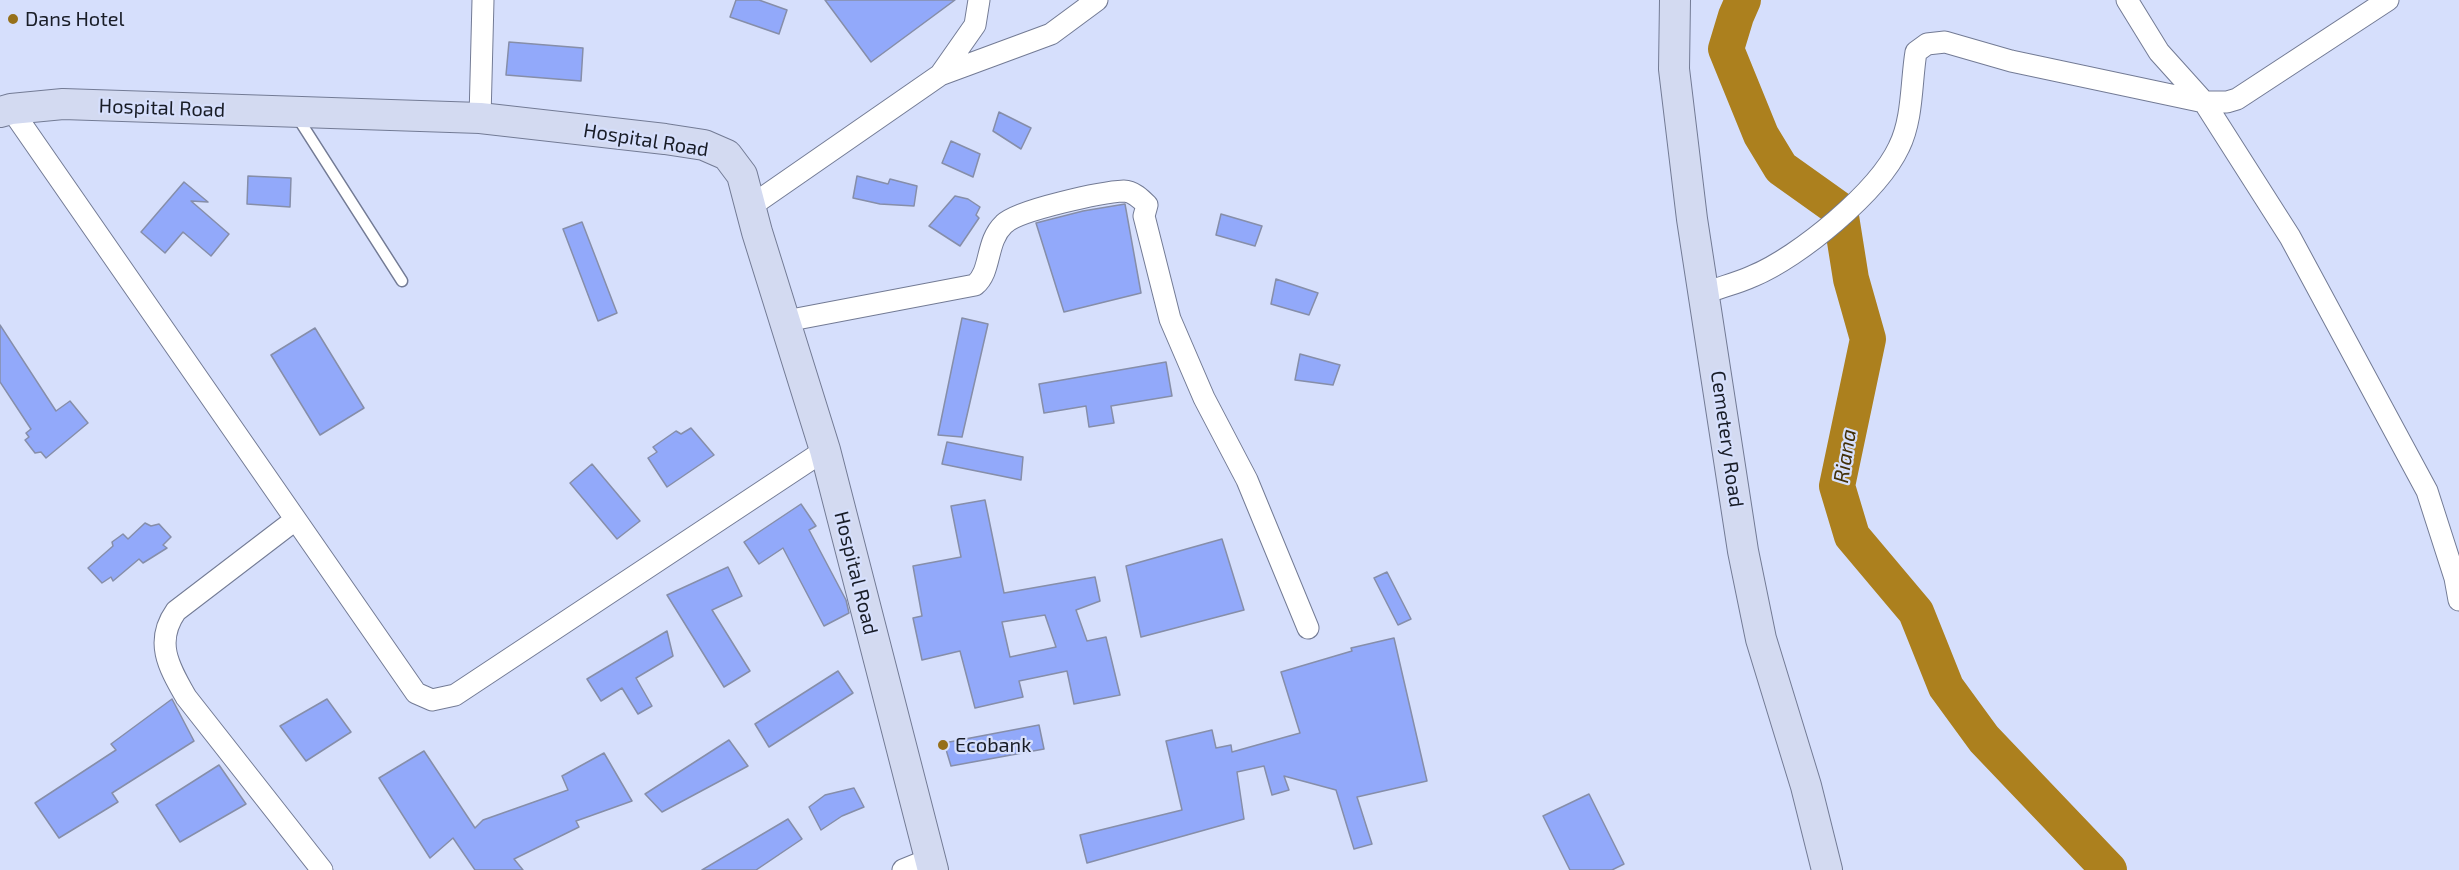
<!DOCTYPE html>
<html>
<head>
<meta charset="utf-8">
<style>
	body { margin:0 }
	canvas { display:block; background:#d6dffc }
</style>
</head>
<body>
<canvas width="2459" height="870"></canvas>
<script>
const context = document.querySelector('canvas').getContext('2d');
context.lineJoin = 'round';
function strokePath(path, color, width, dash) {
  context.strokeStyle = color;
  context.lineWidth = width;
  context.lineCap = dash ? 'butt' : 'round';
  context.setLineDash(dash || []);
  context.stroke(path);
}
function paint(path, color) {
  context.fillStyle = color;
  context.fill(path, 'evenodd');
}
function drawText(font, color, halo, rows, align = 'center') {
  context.font = font + ' "Exo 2",sans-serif';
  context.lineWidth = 4.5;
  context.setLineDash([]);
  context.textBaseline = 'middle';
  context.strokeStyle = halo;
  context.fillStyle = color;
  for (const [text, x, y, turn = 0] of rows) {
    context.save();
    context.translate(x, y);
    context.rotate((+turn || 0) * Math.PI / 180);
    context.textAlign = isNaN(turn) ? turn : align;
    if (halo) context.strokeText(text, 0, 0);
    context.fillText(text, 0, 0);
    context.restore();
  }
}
strokePath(new Path2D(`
	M1743 0 1736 16 1726 49 1761 135 1781 168 1840 210 1851 279 1868 339 1837 486 1852 536 1916 612 1946 687 1984 739 2109 870`), '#ac801e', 36);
const building = new Path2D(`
	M736 0H759L787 10 779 34 730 17Z
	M825 0H955L871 62Z
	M509 42 583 48 581 81 506 75Z
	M999 112 1031 128 1021 149 993 131Z
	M951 141 980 154 973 177 942 163Z
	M248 176 291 178 290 207 247 204Z
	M857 176 888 184 890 179 917 186 914 206 880 204 853 198Z
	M184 182 208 202 191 201 229 234 211 256 183 232 165 253 141 232Z
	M955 196 968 199 980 207 976 215 979 218 960 246 929 226Z
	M1125 204 1141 293 1064 312 1036 223 1083 211Z
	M1221 214 1262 226 1255 246 1216 235Z
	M582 222 617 313 598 321 563 229Z
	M1276 279 1318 293 1309 315 1271 304Z
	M962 318 988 324 962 437 938 435Z
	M0 325 56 411 70 401 88 423 46 458 41 452 35 453 25 440 29 437 26 433 31 429 0 382Z
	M315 328 364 408 320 435 271 355Z
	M1300 354 1340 365 1333 385 1295 380Z
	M1166 362 1172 396 1111 406 1114 423 1089 427 1086 406 1044 413 1039 384Z
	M691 428 714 455 667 487 648 458 657 452 653 447 676 431 681 434Z
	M947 442 1023 457 1021 480 942 464Z
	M592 464 640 521 617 539 570 483Z
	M985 500 1004 593 1095 577 1100 601 1076 610 1087 641 1106 637 1120 695 1074 704 1067 671 1019 681 1023 697 975 708 960 651 922 660 913 618 922 616 913 566 961 557 951 506ZM1045 615 1056 647 1010 657 1002 622Z
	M801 504 816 526 809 530 846 600 849 613 824 626 783 548 759 564 744 542Z
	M145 523 151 526 159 524 171 537 163 545 167 548 143 563 139 559 113 581 111 577 102 583 88 568 113 546 112 542 123 534 128 539Z
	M1222 539 1244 610 1141 637 1126 566Z
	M728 567 742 596 712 610 750 671 724 687 667 595Z
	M1387 572 1411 619 1398 625 1374 578Z
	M667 631 673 656 636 678 652 706 638 714 622 688 601 701 587 679Z
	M1394 638 1427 781 1357 797 1372 844 1354 849 1336 790 1284 776 1289 790 1272 795 1264 766 1237 772 1244 819 1087 863 1080 835 1182 810 1166 741 1212 730 1216 748 1231 745 1232 752 1300 733 1281 672 1352 651 1351 648Z
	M838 671 853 693 769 747 755 724Z
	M172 699 194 741 112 793 118 802 59 838 35 803 116 750 111 744Z
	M327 699 351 732 306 761 280 726Z
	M1039 725 1044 749 951 766 944 743Z
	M729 740 748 766 662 812 645 794Z
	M424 751 475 828 483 820 568 790 562 776 604 753 632 801 576 821 579 827 514 859 523 870H475L453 838 430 858 379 778Z
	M219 765 246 804 180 842 156 805Z
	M854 788 864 807 842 816 821 830 809 807 825 795Z
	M1589 794 1624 864 1612 870H1570L1543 816Z
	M788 819 802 839 756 870H702Z`);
paint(building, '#92a9fa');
strokePath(building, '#868ea9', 1.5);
const lane = new Path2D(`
	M296 115 402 281`);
const street = new Path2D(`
	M2127 0 2159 52 2204 102 2290 237 2427 491 2455 578 2459 600
	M940 75 975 25 979 0
	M11 109 416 693 432 700 455 695 825 450
	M480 118 483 0
	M751 206 940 75 1051 34 1097 0
	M1705 293C1721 287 1738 283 1753 276 1799 257 1878 192 1899 147 1913 119 1911 82 1916 52L1927 44 1945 42 2011 61 2204 102H2227L2237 99 2388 0
	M786 321 975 285C992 271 985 242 1004 224 1018 210 1102 192 1124 191 1133 191 1141 199 1147 205L1144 216 1170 319 1204 398 1247 480 1308 628
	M295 520 176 611C154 642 169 667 186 697L322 870
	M903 870 930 859`);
const secondary = new Path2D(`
	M1675 0 1674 69 1692 219 1743 551 1761 639 1806 786 1827 870
	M0 112 11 109 63 104 480 118 665 139 704 145 727 155 742 175 757 232 825 450 933 870`);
strokePath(lane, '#737b95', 13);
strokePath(street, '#737b95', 23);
strokePath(secondary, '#737b95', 32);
strokePath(lane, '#fff', 10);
strokePath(street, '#fff', 21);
strokePath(secondary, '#d3daf1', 30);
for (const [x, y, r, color] of [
	[13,19,6,"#96701a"],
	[943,745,6,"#96701a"]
]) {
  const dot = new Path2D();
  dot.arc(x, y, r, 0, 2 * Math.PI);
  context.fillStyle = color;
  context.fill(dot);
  strokePath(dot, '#d6dffc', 2);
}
drawText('20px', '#191d27', '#d6dffc', [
	["Dans Hotel",25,19],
	["Ecobank",955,745]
], 'left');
drawText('20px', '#191d27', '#d6dffc', [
	["Hospital Road",162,108,2],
	["Hospital Road",646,140,9],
	["Cemetery Road",1727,439,82],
	["Hospital Road",856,573,76]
]);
drawText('italic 21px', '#433008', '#d6dffc', [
	["Riana",1845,456,-81]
]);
</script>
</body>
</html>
